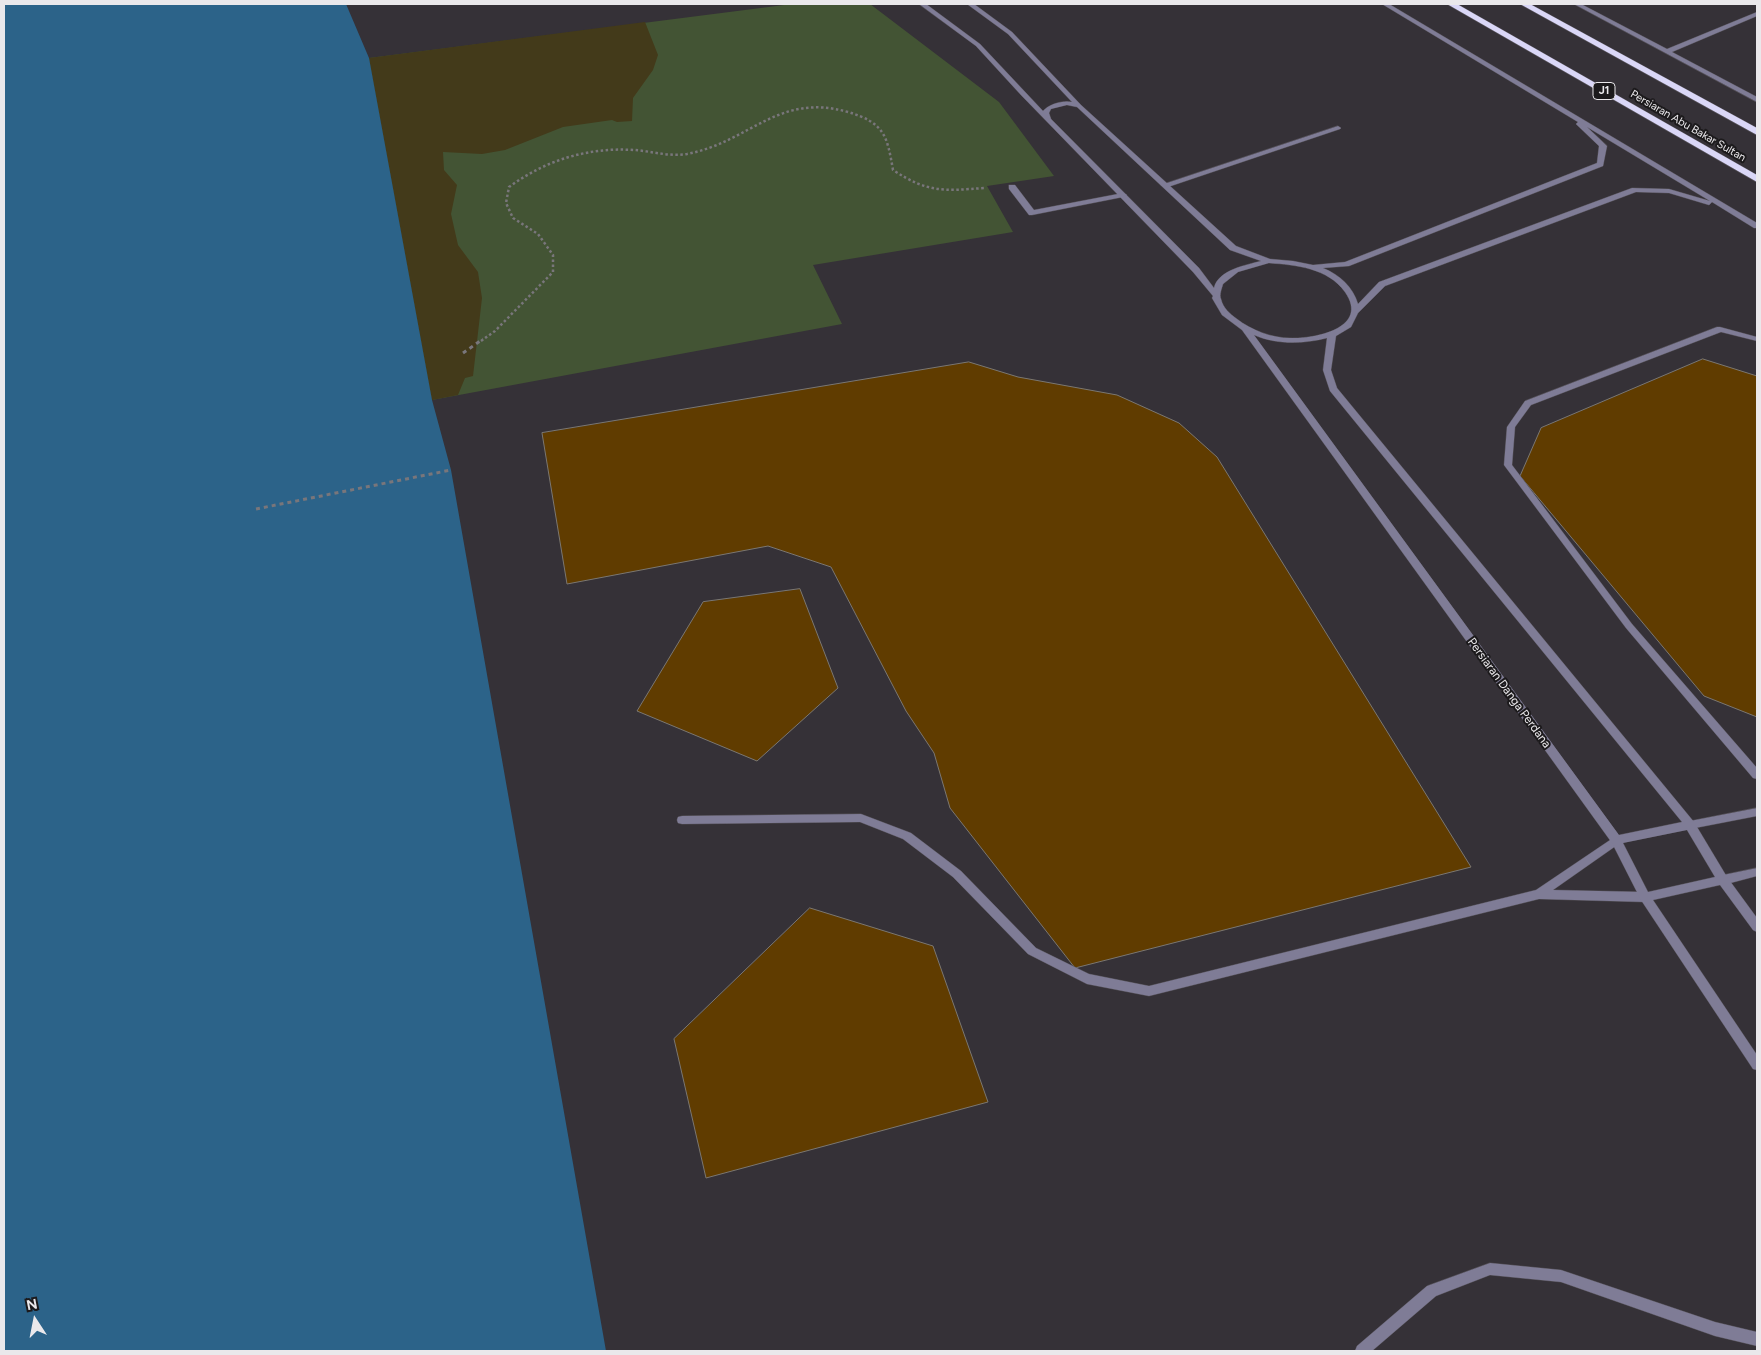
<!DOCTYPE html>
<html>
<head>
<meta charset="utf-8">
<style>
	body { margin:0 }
	#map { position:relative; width:1761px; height:1355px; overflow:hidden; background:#353137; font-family:Figtree,sans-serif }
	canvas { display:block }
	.frame { position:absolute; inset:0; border:5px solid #eae8eb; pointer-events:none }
	.north { position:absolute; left:10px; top:1295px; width:50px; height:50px; -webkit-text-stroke:4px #1c1a1c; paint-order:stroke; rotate:349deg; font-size:14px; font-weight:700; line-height:20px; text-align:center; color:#eae8eb }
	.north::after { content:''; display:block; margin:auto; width:18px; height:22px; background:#eae8eb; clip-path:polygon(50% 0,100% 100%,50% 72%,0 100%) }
</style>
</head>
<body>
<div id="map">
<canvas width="1761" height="1355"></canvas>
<div class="frame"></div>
<div class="north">N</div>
</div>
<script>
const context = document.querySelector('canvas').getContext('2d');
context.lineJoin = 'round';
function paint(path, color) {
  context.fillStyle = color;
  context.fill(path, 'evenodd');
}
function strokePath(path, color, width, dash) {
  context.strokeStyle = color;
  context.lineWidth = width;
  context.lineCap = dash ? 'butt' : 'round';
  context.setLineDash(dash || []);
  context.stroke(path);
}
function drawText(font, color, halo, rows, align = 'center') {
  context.font = font + ' Figtree,sans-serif';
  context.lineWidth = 4;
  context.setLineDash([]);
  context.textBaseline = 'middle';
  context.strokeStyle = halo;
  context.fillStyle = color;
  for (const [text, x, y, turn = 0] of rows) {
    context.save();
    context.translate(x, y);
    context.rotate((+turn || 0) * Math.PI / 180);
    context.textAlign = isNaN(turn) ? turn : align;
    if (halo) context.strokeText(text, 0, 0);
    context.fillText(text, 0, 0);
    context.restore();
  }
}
paint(new Path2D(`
	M792 4H870L999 102 1054 176 987 186 1013 232 813 265 842 324 432 400 369 58Z`), '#435434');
paint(new Path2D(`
	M645 22 658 55 653 70 633 98 632 121 617 122 612 120 563 127 505 150 482 154 443 152 444 170 457 185 451 214 458 245 478 272 482 298 473 376 465 378 458 395 432 400 369 58Z`), '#433a1a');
paint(new Path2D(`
	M4 4H346L369 58 432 400 451 470 606 1351H4Z`), '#2c6389');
const building = new Path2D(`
	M1703 359 1757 376V717L1704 696 1520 476 1541 428Z
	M969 362 1018 377 1117 395 1179 423 1217 457 1471 867 1075 968 950 808 934 753 906 711 831 567 768 546 567 584 542 433Z
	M800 589 838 688 757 761 637 711 703 602Z
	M810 908 933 946 988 1102 706 1178 674 1039Z`);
paint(building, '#603c00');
strokePath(building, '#7b7771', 1);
const service = new Path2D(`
	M1338 126 1341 128 1340 129 1168 187 1161 185Z
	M1009 185H1015L1034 210 1123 193 1127 195 1123 197 1032 215H1029L1009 189Z
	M1717 327H1720L1757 337V341L1721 332 1531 405 1515 427 1512 465 1632 624 1757 768V779L1753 778 1626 628 1504 465 1507 427 1525 401Z
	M1757 808V816L1690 829 1686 828 1685 825 1686 822 1690 821Z
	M861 814 911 833 961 871 1036 948 1089 974 1149 986 1536 890 1616 836 1620 837 1621 840 1620 843 1553 890 1645 892 1649 894 1651 897 1649 900 1645 902 1539 899 1149 996 1087 984 1028 954 953 877 903 839 860 822 682 824 678 823 677 820 678 817 682 816Z
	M1757 868V876L1723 885 1719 883 1717 880 1719 877 1723 875Z
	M1490 1263 1561 1270 1715 1322 1757 1332V1346L1715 1336 1561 1282 1490 1275 1436 1296 1372 1351H1355L1357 1346 1427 1286Z`);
const minor = new Path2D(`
	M919 4H926L980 44 1043 111C1049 104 1063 100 1072 102L1008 34 967 4H974L1012 32 1081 105 1236 246 1270 259 1293 261 1313 265 1345 262 1597 163 1599 146 1577 125 1576 124 1578 122 1382 4H1389L1757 223V228H1754L1712 202 1709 205 1669 193 1636 192 1385 286 1358 313 1351 327 1336 336 1331 370 1337 388 1694 822 1727 877 1757 918V932L1753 930 1720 885 1653 900 1757 1055V1070L1753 1069 1641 900 1612 843 1242 330 1222 315 1212 298 1213 296 1193 272 1021 95 976 46ZM1067 105 1077 107 1230 250 1261 261C1246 265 1218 270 1214 288L1199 268 1051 119 1049 113 1051 109ZM1587 127 1710 201 1669 189 1632 188 1379 282 1358 304C1353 287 1340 275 1323 268L1349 266 1603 166 1607 146ZM1269 263C1296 265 1328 268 1345 292 1370 328 1315 339 1290 338 1272 338 1251 330 1237 319 1230 314 1223 308 1221 299 1219 295 1222 288 1223 284L1238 272ZM1254 335C1277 345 1303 344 1327 338L1323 370 1330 391 1682 822 1619 835ZM1687 830 1715 877 1648 892 1623 843Z
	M1574 4H1581L1667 49 1757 12V16L1672 52 1757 97V102Z`);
const trunk = new Path2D(`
	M1447 4H1457L1757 175V182Z
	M1520 4H1530L1757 128V135Z`);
strokePath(service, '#524e54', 1);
strokePath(minor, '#524e54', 1);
strokePath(trunk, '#524e54', 1);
strokePath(new Path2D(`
	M481 341 495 331 553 272V255L538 234 513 218 506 203 509 187C546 160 588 147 634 150 651 151 669 157 687 154 750 142 778 92 848 112 885 123 887 136 893 170 928 193 944 191 984 188`), '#79767b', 2.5, [2.5, 2.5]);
strokePath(new Path2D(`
	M463 353 483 339
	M256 509 451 470`), '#79767b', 3, [4, 4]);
paint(service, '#7f7c96');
paint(minor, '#7f7c96');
paint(trunk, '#dad7f7');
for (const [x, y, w] of [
	[1604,91,22]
]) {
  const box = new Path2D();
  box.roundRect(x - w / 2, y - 8.5, w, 17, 4);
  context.fillStyle = '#1c1a1c';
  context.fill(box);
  strokePath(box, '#eae8eb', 1);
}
drawText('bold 11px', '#eae8eb', null, [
	["J1",1604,91]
]);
drawText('11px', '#eae8eb', '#1c1a1c', [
	["Persiaran Abu Bakar Sultan",1688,126,30]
]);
drawText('12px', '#eae8eb', '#1c1a1c', [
	["Persiaran Danga Perdana",1509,693,54]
]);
</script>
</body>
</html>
